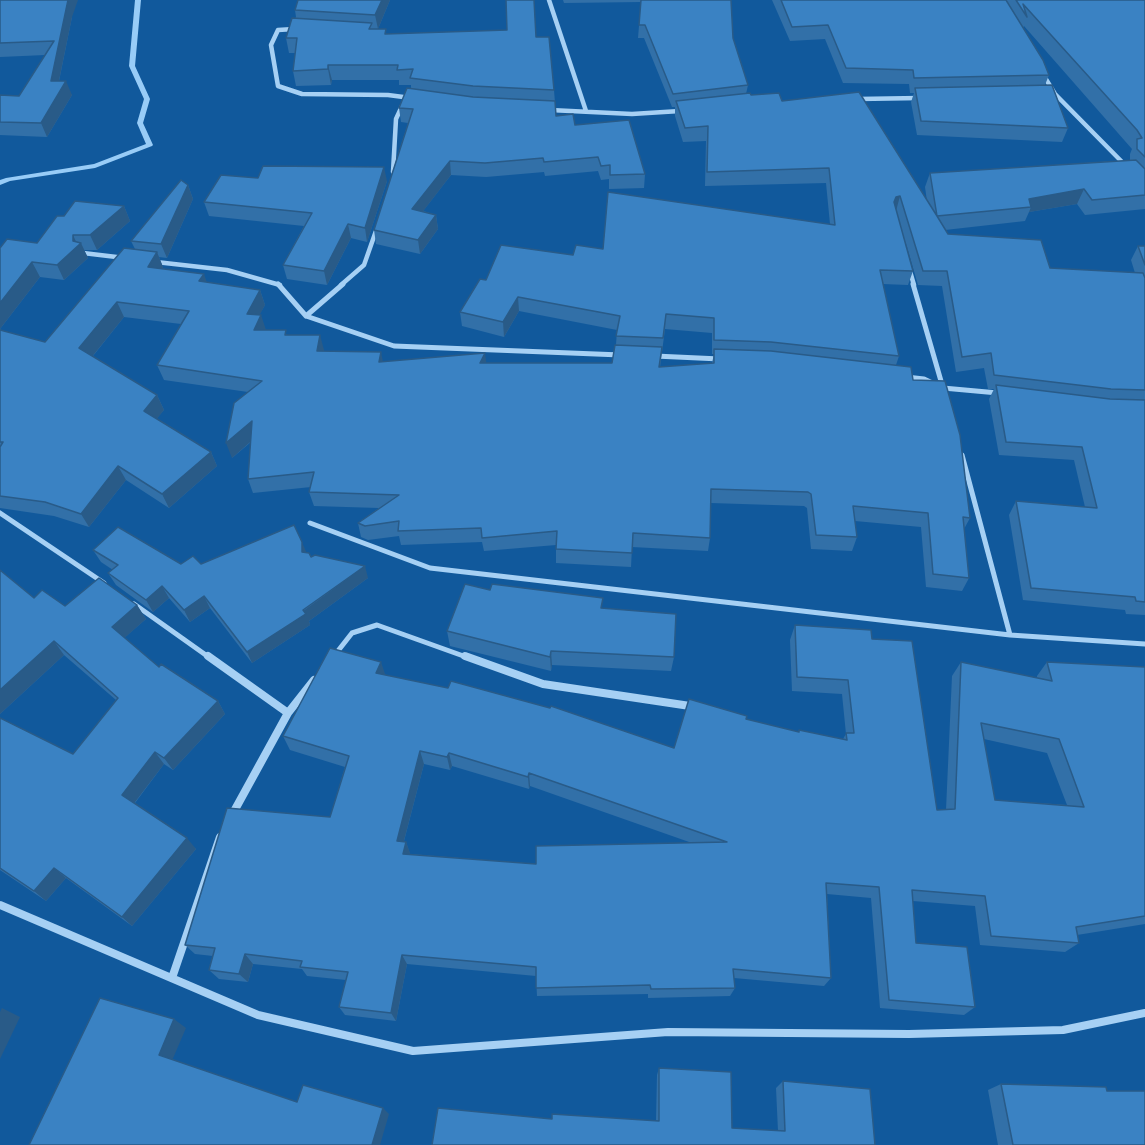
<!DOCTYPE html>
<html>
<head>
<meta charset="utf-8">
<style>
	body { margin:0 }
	canvas { display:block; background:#11599c }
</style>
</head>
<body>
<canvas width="1145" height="1145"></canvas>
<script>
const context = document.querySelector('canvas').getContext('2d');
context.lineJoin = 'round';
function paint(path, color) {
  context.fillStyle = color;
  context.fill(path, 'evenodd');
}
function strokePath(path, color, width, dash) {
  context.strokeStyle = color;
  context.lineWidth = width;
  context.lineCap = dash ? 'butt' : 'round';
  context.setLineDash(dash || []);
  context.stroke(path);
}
paint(new Path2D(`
	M135 0H141L135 66 150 99 143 123 153 145 152 146 95 168 10 181 0 185V180L6 178 94 164 146 144 137 123 144 99 129 66Z`), '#98ccf7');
strokePath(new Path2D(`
	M549 0 586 111
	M294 29 278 30 271 45 278 86 302 94 388 95 411 98
	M1044 76 1055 94 1126 166
	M858 99 920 98
	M550 110 632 114 680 111
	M393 172 396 119 402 106
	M83 253 125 258
	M156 262 227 270 280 285
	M909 268 914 285
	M341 285 364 265 377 228`), '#a6d0f4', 4.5);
strokePath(new Path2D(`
	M278 284 306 316 394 346 621 355
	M913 284 943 388
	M306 316 343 284
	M655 356 720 359
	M906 377 924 379 943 388 998 393
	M962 455 1010 635
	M0 513 104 583
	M310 523 430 568 1010 635 1145 644
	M134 604 210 658
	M334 656 352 633 377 625 469 658`), '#a6d0f4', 5);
strokePath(new Path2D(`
	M208 656 288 713
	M465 656 543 684 690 706
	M232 815 288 713 314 680
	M0 905 258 1015 413 1051 668 1032 909 1034 1063 1030 1145 1013
	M172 978 220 837`), '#a6d0f4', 8);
paint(new Path2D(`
	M0 0 72 17 59 81 72 95 47 137 0 135V95L19 96 45 55 0 57Z
	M298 0H390L378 29 387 34 536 37 554 90 556 116 575 125 645 174 644 188 609 189V179L601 180 598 171 545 176 544 172 486 177 451 175 423 211 436 215 438 229 420 254 376 244 374 230 408 123 401 122 399 108 411 89V85H399V80H332L331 85 296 86 293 71 295 53H289L286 38 296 17 295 10Z
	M563 0H731L733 38 748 85 746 94 782 101 927 201 925 187 930 173 1130 160V154L1132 149 1024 26 1023 28 1049 75 1045 85 1068 128 1062 142 917 135 911 102 914 93H910L909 84 843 83 825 39 790 41 772 0H1145V209L1085 215 1077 204 1029 212 1025 221 945 230 948 234 1050 268 1135 273 1131 260 1138 246H1145V615L1126 614 1125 610 1023 600 1009 515 1016 501 1085 507 1074 460 999 455 989 399 994 389H988L984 368 956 372 942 286 918 285 905 240 913 271 908 285 883 284 899 356 896 365 913 380 970 518 964 529 969 578 962 591 926 587 921 527 855 521 857 537 852 551 811 549 807 508 804 506 711 503 710 538 708 551 632 547 631 567 556 563V545L484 551 482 542 401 545 399 536 368 540 361 537 358 523 379 508 314 506 309 492 311 487 253 493 248 479 251 442 232 458 248 392 164 380 157 365 181 324 124 317 93 356 157 395 164 410 156 419 211 452 217 466 169 508 126 480 89 527 54 516 0 508V248L37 243 64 216 124 206 130 221 97 250H84L88 258 64 280 40 277 0 329 1 330 45 342 135 249 131 241 188 185 193 199 167 258 159 257 163 267 162 268 207 282 260 290 265 305 259 315 265 330 288 335 324 350V351L383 361 486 363H612L616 345 617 330 519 311 504 337 462 326 460 312 486 280 573 255 603 249 830 224 826 183 705 186 706 141 683 142 675 116V107H672L644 38H638L641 2 564 3ZM665 329 712 333V354H714L712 363 660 367Z
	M258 178 387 181 367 242 351 238 327 285 287 279 283 265 304 226 209 216 204 202Z
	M93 550 181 564H201L306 553 311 557 368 578 309 621 310 625 252 663 210 608 190 622 169 598 153 612 116 585 108 573 113 570 101 562Z
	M0 570 34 598 65 606 137 605 146 619 124 638 159 667 218 701 225 714 173 770 164 764 135 803 196 849 132 926 66 878 46 901 0 870V718L73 754 116 700 64 655 0 714Z
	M490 590 602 608 674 657 671 671 552 665 551 671 450 646 447 631Z
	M795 625 872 639 937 810H946L952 676 961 662 1037 678V676L1047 662 1145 667V924L1077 935 1079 943 1065 952 980 945 975 906 913 901 916 943 975 1007 964 1015 880 1008 871 898 827 894 831 978 824 986 734 978 735 988 730 996 648 998V994L537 996 536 976 407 964 396 1021 345 1015 339 1007 346 980 307 976 302 969 253 964 248 982 219 979 209 970 213 956 195 954 185 945 330 817 345 767 290 750 283 736 385 675 674 748 746 719 798 732 799 730 843 739 846 734 842 694 792 691 790 640ZM984 739 1047 753 1067 805 995 800ZM424 764 450 770 452 766 529 789 530 786 692 843 536 864 410 854 406 842 404 841Z
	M659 1068 732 1128 778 1131 776 1088 783 1081 875 1145 552 1119 656 1121 657 1075Z
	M1001 1084 1107 1091 1145 1145H998L988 1090Z`), '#3270a8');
paint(new Path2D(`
	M68 0H78L72 17 56 95 51 81Z
	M382 0H390L378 29 375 15Z
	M328 65 332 80 331 85 328 69Z
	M66 81 72 95 47 137 41 123Z
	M450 161 451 175 414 223 412 209Z
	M384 167 387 181 367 242 365 228Z
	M188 185 193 199 167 258 161 244Z
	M1084 189 1077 204 1029 212 1031 207 1029 199Z
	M900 196 896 211 890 216 896 197Z
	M124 206 130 221 97 250 90 235Z
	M436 215 438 229 420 254 418 240Z
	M348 224 351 238 327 285 324 271Z
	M73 235 78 246 81 243 88 258 64 280 57 265 73 241Z
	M157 252 163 267 154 282 148 267Z
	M32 262 40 277 0 329 3 334 0 337V303Z
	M204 274 209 289 199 281Z
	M260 290 265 305 252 329 247 314Z
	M518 297 519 311 504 337 503 322Z
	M117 302 124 317 87 363 79 348Z
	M261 315 266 330H254Z
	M320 335 324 350 321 365 317 351Z
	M381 352 384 367 379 362Z
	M485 353 487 368 480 363Z
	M157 395 164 410 151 426 144 411Z
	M252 421 257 436 232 458 226 443Z
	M211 452 217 466 169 508 162 494Z
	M118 466 126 480 89 527 81 514Z
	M302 542 307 554 302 552Z
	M365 566 368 578 309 621 310 625 252 663 247 652Z
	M162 586 169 598 153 612 146 600Z
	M204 596 210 608 190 622 184 610Z
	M137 605 146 619 121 641 112 627Z
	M54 641 64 655 0 714V690Z
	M551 651 552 665 551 671 550 657Z
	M381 662 386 677 376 673Z
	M218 701 225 714 173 770 164 758Z
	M420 751 424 764 401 852 397 841Z
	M155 752 164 764 132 806 122 795Z
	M449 753 452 766 450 770 447 757Z
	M529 773 530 786 529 789 528 777Z
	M187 838 196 849 132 926 122 917Z
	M406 842 410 853 408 865 403 854Z
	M54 868 66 878 46 901 34 891Z
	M245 954 253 964 248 982 239 974Z
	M402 955 407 964 396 1021 391 1013Z
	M2 1008 20 1017 0 1059V1012Z
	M174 1019 186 1028 171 1063 159 1055Z
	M383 1108 389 1114 380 1145H372Z`), '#295b88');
const building = new Path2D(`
	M0 0H68L51 81H66L41 123 0 122V95L19 96 54 41 0 43Z
	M298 0H382L375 15 295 10Z
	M506 0H534L536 37H549L554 90 473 86 410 78 413 69 397 70 398 65H328V69L293 71 297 38H286L292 18 372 23 369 29H386L385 34 507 30Z
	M641 0H731L733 38 748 85 673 94 645 25H639Z
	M781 0H1006L1043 60 1049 75 914 78 913 70 846 68 828 25 792 27Z
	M1016 0H1145V157L1137 149V139L1142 138 1137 130 1023 4 1027 17Z
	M1052 85 1068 128 921 121 915 88Z
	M407 88 473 97 555 101 556 116 573 114 575 125 629 120 645 174 610 175V165L601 166 598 157 544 162 543 158 485 163 450 161 412 209 436 215 418 240 374 230 413 109 399 108Z
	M859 92 937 216 930 173 1136 160 1145 169V195L1092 200 1084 189 1029 199 1031 207 937 216 948 234 1041 240 1050 268 1143 273 1145 278V390L1111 389 994 375 991 353 962 357 947 271H923L900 196 896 197 894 202 913 271 880 270 899 356 771 342 714 340V318L666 314 663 338 616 336 620 316 518 297 503 322 460 312 480 279 486 280 501 245 573 255 576 245 603 249 608 192 835 225 829 168 707 172 708 126 685 128 676 101 750 93 751 95 779 93 782 101Z
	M263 166 384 167 365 228 348 224 324 271 283 265 312 213 204 202 221 175 258 178Z
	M181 180 188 185 161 244 131 241Z
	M75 201 124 206 90 235H73V241L81 243 57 265 32 262 0 303V248L7 239 37 243 57 216H64Z
	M1138 246H1145V265Z
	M124 248 157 252 148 267 204 274 199 281 260 290 247 314 261 315 254 330H286L285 335H320L317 351 381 352 379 362 485 353 480 363H612L615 345 662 347 659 367 714 363V349L771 351 911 367 913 380 945 381 960 435 970 518 963 517 969 578 933 574 928 513 853 506 857 537 816 535 811 494 808 492 711 489 710 538 633 533 632 553 556 549 557 531 482 538 481 528 398 531 399 521 365 526 358 523 399 495 309 492 314 472 248 479 252 421 226 443 234 403 262 381 157 365 189 311 117 302 79 348 157 395 144 411 211 452 162 494 118 466 81 514 45 502 0 496V447L3 442H0V330L45 342Z
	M996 385 1110 399 1145 400V602L1136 601 1135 597 1031 588 1016 501 1097 508 1082 447 1006 442Z
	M294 525 302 542V552L309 553 311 557 315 555 365 566 303 610 306 614 247 652 204 596 184 610 162 586 146 600 108 573 118 565 93 550 118 527 181 564 193 556 201 564Z
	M0 570 34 598 42 590 65 606 99 578 137 605 112 627 159 667 161 664 218 701 164 758 155 752 122 795 187 838 122 917 54 868 34 891 0 868V718L73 754 118 698 54 641 0 690Z
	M465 584 490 590 492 584 603 598 601 608 676 614 674 657 551 651 550 657 447 631Z
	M795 625 871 630 872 639 912 641 937 810 955 809 961 662 1052 681 1047 662 1145 667V916L1076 927 1079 943 991 936 985 896 912 890 916 943 967 947 975 1007 889 1000 879 887 826 883 831 978 733 969 735 988 651 989 650 985 536 988V967L402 955 391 1013 339 1007 348 972 300 967 302 961 245 954 239 974 209 970 215 948 185 945 227 808 330 817 349 756 283 736 330 648 381 662 376 673 448 688 451 681 550 708 551 706 674 748 689 699 747 716 746 719 799 732V730L847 740 846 733H854L848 680 797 677ZM981 723 1059 739 1084 807 995 800ZM420 751 447 757 449 753 528 777 529 773 727 842 536 846V864L403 854 406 842 397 841Z
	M100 998 174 1019 159 1055 297 1102 303 1085 383 1108 372 1145H29Z
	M659 1068 731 1072 732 1128 785 1131 783 1081 870 1089 875 1145H432L438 1108 552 1119V1114L659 1121Z
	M1001 1084 1106 1087 1107 1091H1145V1145H1013Z`);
paint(building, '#3a82c3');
strokePath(building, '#295b88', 1.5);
</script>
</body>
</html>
